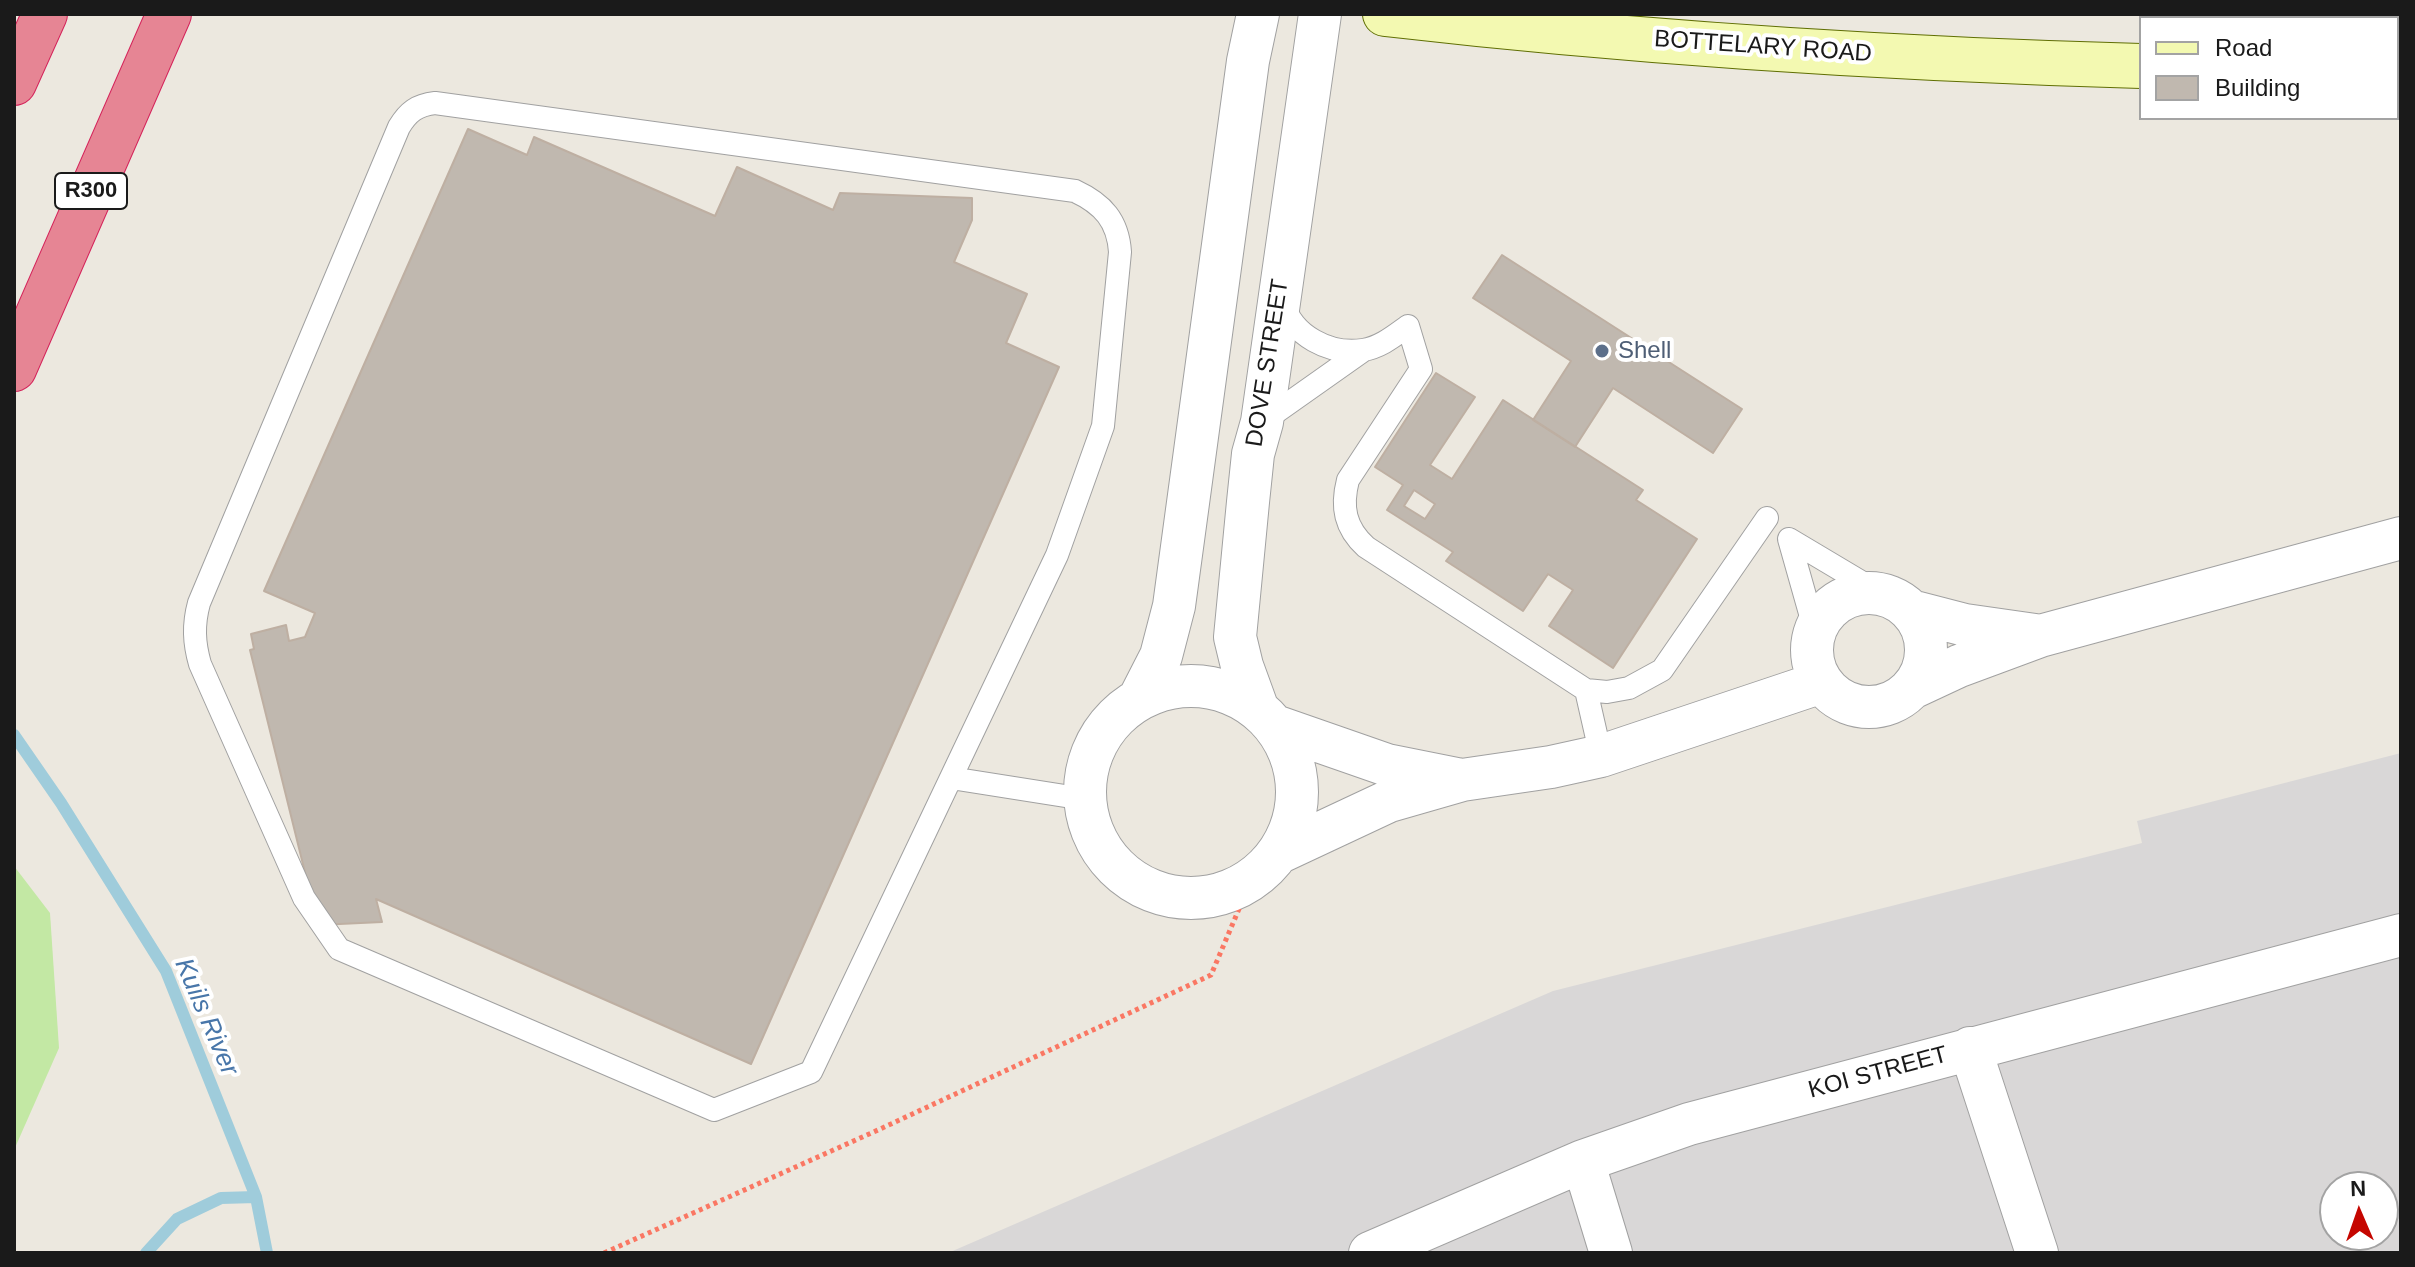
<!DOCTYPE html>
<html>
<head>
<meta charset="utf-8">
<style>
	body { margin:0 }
	#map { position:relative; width:2415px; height:1267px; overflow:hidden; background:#ece8df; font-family:Arial,sans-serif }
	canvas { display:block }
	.frame { position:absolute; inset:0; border:16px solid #1a1a1a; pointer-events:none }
	.legend { position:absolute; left:2139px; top:16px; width:260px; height:104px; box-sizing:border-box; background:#fff; border:2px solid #a3a3a3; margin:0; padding:10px 14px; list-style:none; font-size:24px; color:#1a1a1a }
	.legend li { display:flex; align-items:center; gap:16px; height:40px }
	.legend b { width:40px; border:2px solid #a3a3a3 }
	.north { position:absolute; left:2319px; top:1171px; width:80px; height:80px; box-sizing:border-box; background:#fff; border:2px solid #a3a3a3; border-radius:50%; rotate:358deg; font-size:22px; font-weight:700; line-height:32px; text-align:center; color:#1a1a1a }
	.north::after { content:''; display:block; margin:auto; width:28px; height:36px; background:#c50600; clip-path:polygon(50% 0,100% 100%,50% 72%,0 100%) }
</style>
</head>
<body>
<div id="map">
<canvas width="2415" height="1267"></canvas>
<div class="frame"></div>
<ul class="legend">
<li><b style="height:10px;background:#f3f9b1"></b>Road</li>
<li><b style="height:22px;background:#c0b8af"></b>Building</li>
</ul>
<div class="north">N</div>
</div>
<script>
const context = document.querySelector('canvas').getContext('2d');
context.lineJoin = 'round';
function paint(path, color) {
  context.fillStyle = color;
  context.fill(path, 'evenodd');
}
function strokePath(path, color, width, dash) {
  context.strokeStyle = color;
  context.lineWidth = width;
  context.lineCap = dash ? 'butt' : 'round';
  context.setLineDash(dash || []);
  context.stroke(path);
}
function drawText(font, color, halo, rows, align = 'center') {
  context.font = font + ' Arial,sans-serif';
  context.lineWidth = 8;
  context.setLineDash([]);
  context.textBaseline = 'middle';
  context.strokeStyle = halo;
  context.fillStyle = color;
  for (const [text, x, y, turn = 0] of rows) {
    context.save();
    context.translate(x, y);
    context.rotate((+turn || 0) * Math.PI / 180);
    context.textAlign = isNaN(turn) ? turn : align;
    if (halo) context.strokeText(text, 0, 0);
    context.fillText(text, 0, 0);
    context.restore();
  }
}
paint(new Path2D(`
	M2401 753V1253H948L1553 991 2142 843 2137 821ZM2335 1187H2383V1235H2335Z`), '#d9d7d7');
paint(new Path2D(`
	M14 866 50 913 59 1048 14 1150Z`), '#c3e8a4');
strokePath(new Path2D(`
	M14 735 61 803 166 971 256 1197 267 1253
	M146 1253 177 1219 221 1198 256 1197`), '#9fccdb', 12);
const building = new Path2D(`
	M468 129 527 155 534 137 715 216 737 167 833 210 840 193 972 198V220L954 262 1027 294 1006 343 1059 367 751 1064 376 899 382 922 318 925 250 650 254 649 251 634 286 625 289 641 305 637 315 613 264 591Z
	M1502 255 1742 409 1713 453 1613 388 1575 447 1533 420 1571 361 1473 298Z
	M1436 373 1475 397 1430 465 1452 479 1503 400 1643 490 1636 500 1697 539 1613 668 1549 626 1573 590 1548 574 1523 611 1446 561 1453 552 1387 510 1403 485 1375 467ZM1414 490 1435 504 1425 519 1404 506Z`);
paint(building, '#c0b8af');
strokePath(building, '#beafa2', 2);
const lane = new Path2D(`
	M435 103 1075 191C1103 204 1118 221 1120 252L1103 426 1057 555 811 1072 714 1110 339 949 304 898 200 664C194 643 193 625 199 603L399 127C408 112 417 105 435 103Z
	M1283 302C1292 336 1330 355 1363 350 1381 347 1394 336 1408 326L1421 369 1348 480C1341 507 1345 528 1366 547L1586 690 1607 692 1629 688 1662 670 1767 518
	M1262 422 1364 350
	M1789 539 1883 595
	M1789 539 1815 631
	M1586 690 1601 756
	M951 778 1084 799`);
const street = new Path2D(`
	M1812 650a57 57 0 1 1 114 0a57 57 0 1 1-114 0Z
	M1911 611 1965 625 2035 635
	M1085 792a106 106 0 1 1 212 0a106 106 0 1 1-212 0Z
	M1914 687 1959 666 2040 636 2401 538
	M1139 699 1161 656 1174 606 1248 61 1258 14
	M1258 710 1242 666 1235 637 1248 502 1253 454 1262 422 1320 14
	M1275 726 1387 765 1457 779
	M1278 853 1389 801 1462 780 1551 767 1601 756 1822 682
	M1970 1048 2037 1253
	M1583 1161 1611 1253
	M1370 1253 1583 1161 1689 1124 2401 935`);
const secondary = new Path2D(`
	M1385 14C1636 43 1888 59 2141 66
	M2397 74H2401`);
const highway = new Path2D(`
	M14 83 45 14
	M14 369 169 14`);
strokePath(lane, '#a1a1a1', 24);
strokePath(street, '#a1a1a1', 44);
strokePath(secondary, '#606f04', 46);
strokePath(highway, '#d4235a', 46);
strokePath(new Path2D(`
	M604 1253 878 1130 1211 975 1250 883`), '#fa7763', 5, [4, 4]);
strokePath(lane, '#fff', 22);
strokePath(street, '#fff', 42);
strokePath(secondary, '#f3f9b1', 44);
strokePath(highway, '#e68594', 44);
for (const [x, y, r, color] of [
	[1602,351,8,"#5c6f8a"]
]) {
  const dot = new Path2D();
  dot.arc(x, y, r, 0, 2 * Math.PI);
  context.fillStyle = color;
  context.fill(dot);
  strokePath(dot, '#fff', 3);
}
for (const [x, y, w] of [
	[91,191,72]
]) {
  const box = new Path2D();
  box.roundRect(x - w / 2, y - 18, w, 36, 6);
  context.fillStyle = '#fff';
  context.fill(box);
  strokePath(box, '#1a1a1a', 2);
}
drawText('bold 22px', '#1a1a1a', null, [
	["R300",91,191]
]);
drawText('24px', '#1a1a1a', '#fff', [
	["BOTTELARY ROAD",1763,47,4],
	["DOVE STREET",1268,363,-81],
	["KOI STREET",1878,1073,-15]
]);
drawText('24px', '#4e5e75', '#fff', [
	["Shell",1618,351]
], 'left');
drawText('italic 26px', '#4876a9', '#fff', [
	["Kuils River",206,1017,67]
]);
</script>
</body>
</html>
